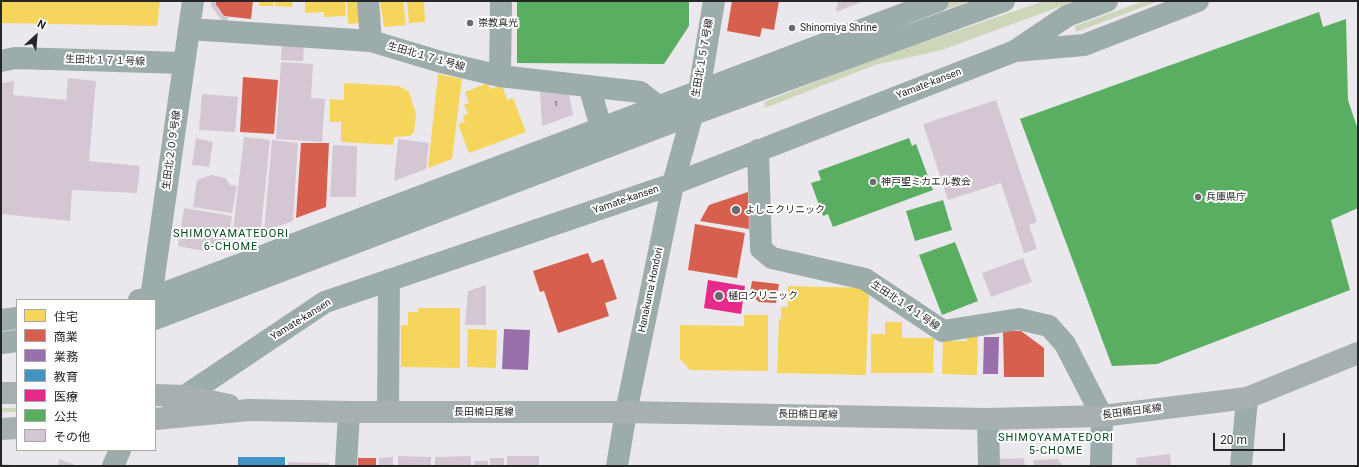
<!DOCTYPE html>
<html>
<head>
<meta charset="utf-8">
<style>
	body { margin:0 }
	#map { position:relative; width:1359px; height:467px; overflow:hidden; background:#eae8ed; font-family:Roboto,"Noto Sans JP",sans-serif }
	canvas { display:block }
	.frame { position:absolute; inset:0; border:2px solid #262528; pointer-events:none }
	.legend { position:absolute; left:16px; top:299px; width:140px; height:152px; box-sizing:border-box; background:#fff; border:1px solid #a8a8a9; margin:0; padding:5px 7px; list-style:none; font-size:12px; color:#262528 }
	.legend li { display:flex; align-items:center; gap:8px; height:20px }
	.legend b { width:20px; border:1px solid #a8a8a9 }
	.north { position:absolute; left:16px; top:16px; width:40px; height:40px; -webkit-text-stroke:3px #fff; paint-order:stroke; rotate:26deg; font-size:11px; font-weight:700; line-height:16px; text-align:center; color:#262528 }
	.north::after { content:''; display:block; margin:auto; width:14px; height:18px; background:#262528; clip-path:polygon(50% 0,100% 100%,50% 72%,0 100%) }
	.scale { position:absolute; left:1213px; top:433px; width:72px; height:18px; box-sizing:border-box; border:2px solid #262528; border-top:0; padding-left:5px; font-size:12px; line-height:14px; white-space:nowrap; color:#262528; -webkit-text-stroke:3px #fff; paint-order:stroke }
</style>
</head>
<body>
<div id="map">
<canvas width="1359" height="467"></canvas>
<div class="frame"></div>
<ul class="legend">
<li><b style="height:11px;background:#f6d55c"></b>住宅</li>
<li><b style="height:11px;background:#d6604d"></b>商業</li>
<li><b style="height:11px;background:#9970ab"></b>業務</li>
<li><b style="height:11px;background:#4393c3"></b>教育</li>
<li><b style="height:11px;background:#e7298a"></b>医療</li>
<li><b style="height:11px;background:#5aae61"></b>公共</li>
<li><b style="height:11px;background:#d5c6d4"></b>その他</li>
</ul>
<div class="north">N</div>
<div class="scale">20 m</div>
</div>
<script>
const context = document.querySelector('canvas').getContext('2d');
context.lineJoin = 'round';
function paint(path, color) {
  context.fillStyle = color;
  context.fill(path, 'evenodd');
}
function strokePath(path, color, width, dash) {
  context.strokeStyle = color;
  context.lineWidth = width;
  context.lineCap = dash ? 'butt' : 'round';
  context.setLineDash(dash || []);
  context.stroke(path);
}
function drawText(font, color, halo, rows, align = 'center') {
  context.font = font + ' Roboto,"Noto Sans JP",sans-serif';
  context.lineWidth = 4;
  context.setLineDash([]);
  context.textBaseline = 'middle';
  context.strokeStyle = halo;
  context.fillStyle = color;
  for (const [text, x, y, turn = 0] of rows) {
    context.save();
    context.translate(x, y);
    context.rotate((+turn || 0) * Math.PI / 180);
    context.textAlign = isNaN(turn) ? turn : align;
    if (halo) context.strokeText(text, 0, 0);
    context.fillText(text, 0, 0);
    context.restore();
  }
}
paint(new Path2D(`
	M949 1H970L917 20Z
	M1044 1H1075L942 50 875 65 765 108 764 102 874 59Z
	M1144 1H1159L1076 32 1075 26Z
	M1 408H17V412H1Z`), '#ced6ba');
paint(new Path2D(`
	M1 1H160L157 26 1 23Z
	M259 1H274L273 6H259Z
	M275 1H293L292 7 275 6Z
	M305 1H345L346 16 324 17V12L305 13Z
	M347 1H360L362 23 348 24Z
	M380 1H403L406 25 384 27Z
	M407 1H424L425 22 409 23Z
	M438 74 462 79 452 159 428 168Z
	M344 83 399 86 409 92 416 114 414 132 410 136 394 137 393 145 341 142V122H330V99L344 100Z
	M488 83 490 89 502 85 507 100 513 98 526 132 469 153 458 124 465 122 463 116 468 114 464 105 469 103 465 92Z
	M788 286 869 288 866 375 777 373 779 319H781V307H788Z
	M418 308H460V368L401 367V325H408V312H418Z
	M744 315H768V371L690 370 680 359V325L744 326Z
	M885 322H902V338H934L933 373H871V334H885Z
	M468 329 497 330 496 368 467 367Z
	M967 336H978L977 375 942 374 943 341H967Z`), '#f6d55c');
paint(new Path2D(`
	M216 1H253L251 19 224 16 216 5Z
	M732 1H779L774 30 762 28 760 37 727 31Z
	M243 77 278 80 274 134 240 132Z
	M301 143H329L326 207 296 218Z
	M748 192 749 229 700 221 709 205Z
	M695 224 745 233 737 278 688 270Z
	M588 253 592 263 603 259 617 299 605 303 609 316 558 333 544 291 540 292 533 271Z
	M752 281 779 284 776 303 759 302 750 293Z
	M1003 331H1021L1044 348V377H1004Z
	M358 458H376V466H358Z`), '#d6604d');
paint(new Path2D(`
	M504 329 530 330 528 370 502 369Z
	M984 337H999L998 374H983Z`), '#9970ab');
paint(new Path2D(`
	M238 457H285V466H238Z`), '#4393c3');
paint(new Path2D(`
	M708 280 745 286 741 314 704 308Z`), '#e7298a');
paint(new Path2D(`
	M517 1H689V26L664 64 517 63Z
	M1319 12 1323 27 1346 19 1348 100 1358 130V208L1331 220 1350 290 1157 364 1112 366 1020 119Z
	M909 138 912 146 916 144 933 190 833 227 828 214 823 216 811 183 821 180 818 171Z
	M943 200 952 230 915 241 906 211Z
	M955 242 978 301 942 315 919 255Z`), '#5aae61');
paint(new Path2D(`
	M211 1H216V5L224 16 228 17V22L222 21 211 6Z
	M838 1H864L836 12Z
	M282 43 304 45 303 61 281 60Z
	M281 62 313 64 311 98 325 99 322 142 276 139Z
	M68 78 96 81 89 161 140 166 137 193 72 190 70 221 1 214V83L14 81 13 95 66 100Z
	M540 92 569 93 573 115 542 126Z
	M202 94 238 97 235 132 199 130Z
	M996 100 1037 222 1029 225 1037 249 1024 253 1001 183 948 200 923 124Z
	M244 137 270 140 261 228 248 233 233 231Z
	M196 138 213 142 209 167 192 165Z
	M398 139 429 143 426 169 394 181Z
	M272 140 298 143 293 221 264 231Z
	M333 145 357 146 356 197H330Z
	M211 175 226 178 230 185 237 186 232 213 193 207 197 180Z
	M184 208 232 216 228 242 205 251 178 246Z
	M1023 258 1032 282 991 297 982 273Z
	M486 285V325H465L468 291Z
	M1170 454 1171 466H1137L1136 458Z
	M398 456 431 457V466H398Z
	M471 456V466H435V457Z
	M507 456H539V466H507Z
	M393 457V466H379V458Z
	M490 458H504V466H490Z
	M1024 458 1025 466H993V459Z
	M59 459 78 466H58Z
	M1058 459 1063 466H1034L1033 460Z
	M474 461H488V466H474Z
	M288 462 329 463V466H288Z
	M2 464 12 465V466H1Z`), '#d5c6d4');
strokePath(new Path2D(`
	M368 1 371 41
	M189 29 371 41 441 62 500 76 640 92 658 106
	M1015 51 1084 45 1198 1
	M1 61 15 58 184 63
	M500 76 501 1
	M589 86 601 127
	M758 150 761 249 772 258 865 279 943 331 1019 319 1049 326 1065 344 1102 416 1101 466
	M151 298 193 1
	M139 300 151 298 938 1
	M155 319 691 115 1004 1
	M1 320 17 318
	M1 343 17 341
	M173 404 325 302 673 184 1015 51 1067 16 1107 1
	M388 412 389 280
	M988 419 989 466
	M113 466 120 450
	M346 466 349 412
	M617 466 626 412 673 184 699 91 714 1
	M1241 466 1247 398`), '#9bacab', 22);
strokePath(new Path2D(`
	M1 393H17
	M155 395 186 396 229 405
	M155 419 249 410 349 412H626L988 419 1102 416 1247 398 1358 353
	M1 429 17 428`), '#a6b0b1', 22);
for (const [x, y, r, color] of [
	[470,23,4,"#6b696d"],
	[792,28,4,"#6b696d"],
	[873,182,4,"#6b696d"],
	[1198,197,4,"#6b696d"],
	[736,210,5,"#6b696d"],
	[719,296,5,"#6b696d"]
]) {
  const dot = new Path2D();
  dot.arc(x, y, r, 0, 2 * Math.PI);
  context.fillStyle = color;
  context.fill(dot);
  strokePath(dot, '#fff', 1.5);
}
drawText('8px', '#524d53', null, [
	["1",556,104]
]);
drawText('10px', '#262528', '#fff', [
	["崇教真光",478,23],
	["Shinomiya Shrine",800,28],
	["神戸聖ミカエル教会",881,182],
	["兵庫県庁",1206,197],
	["よしこクリニック",745,210],
	["樋口クリニック",728,296]
], 'left');
drawText('10px', '#262528', '#fff', [
	["生田北１７１号線",426,57,16],
	["生田北１５７号線",703,58,-80],
	["生田北１７１号線",105,61,2],
	["Yamate-kansen",929,84,-21],
	["生田北２０９号線",172,150,-82],
	["Yamate-kansen",626,200,-19],
	["Hanakuma Hondori",651,290,-78],
	["生田北１４１号線",905,306,34],
	["Yamate-kansen",301,320,-32],
	["長田楠日尾線",484,412],
	["長田楠日尾線",1132,412,-7],
	["長田楠日尾線",808,415,1]
]);
context.letterSpacing = '1px';
drawText('11px', '#044a1b', '#fff', [
	["SHIMOYAMATEDORI",231,234],
	["6-CHOME",231,247],
	["SHIMOYAMATEDORI",1056,438],
	["5-CHOME",1056,451]
]);
context.letterSpacing = '0px';
</script>
</body>
</html>
